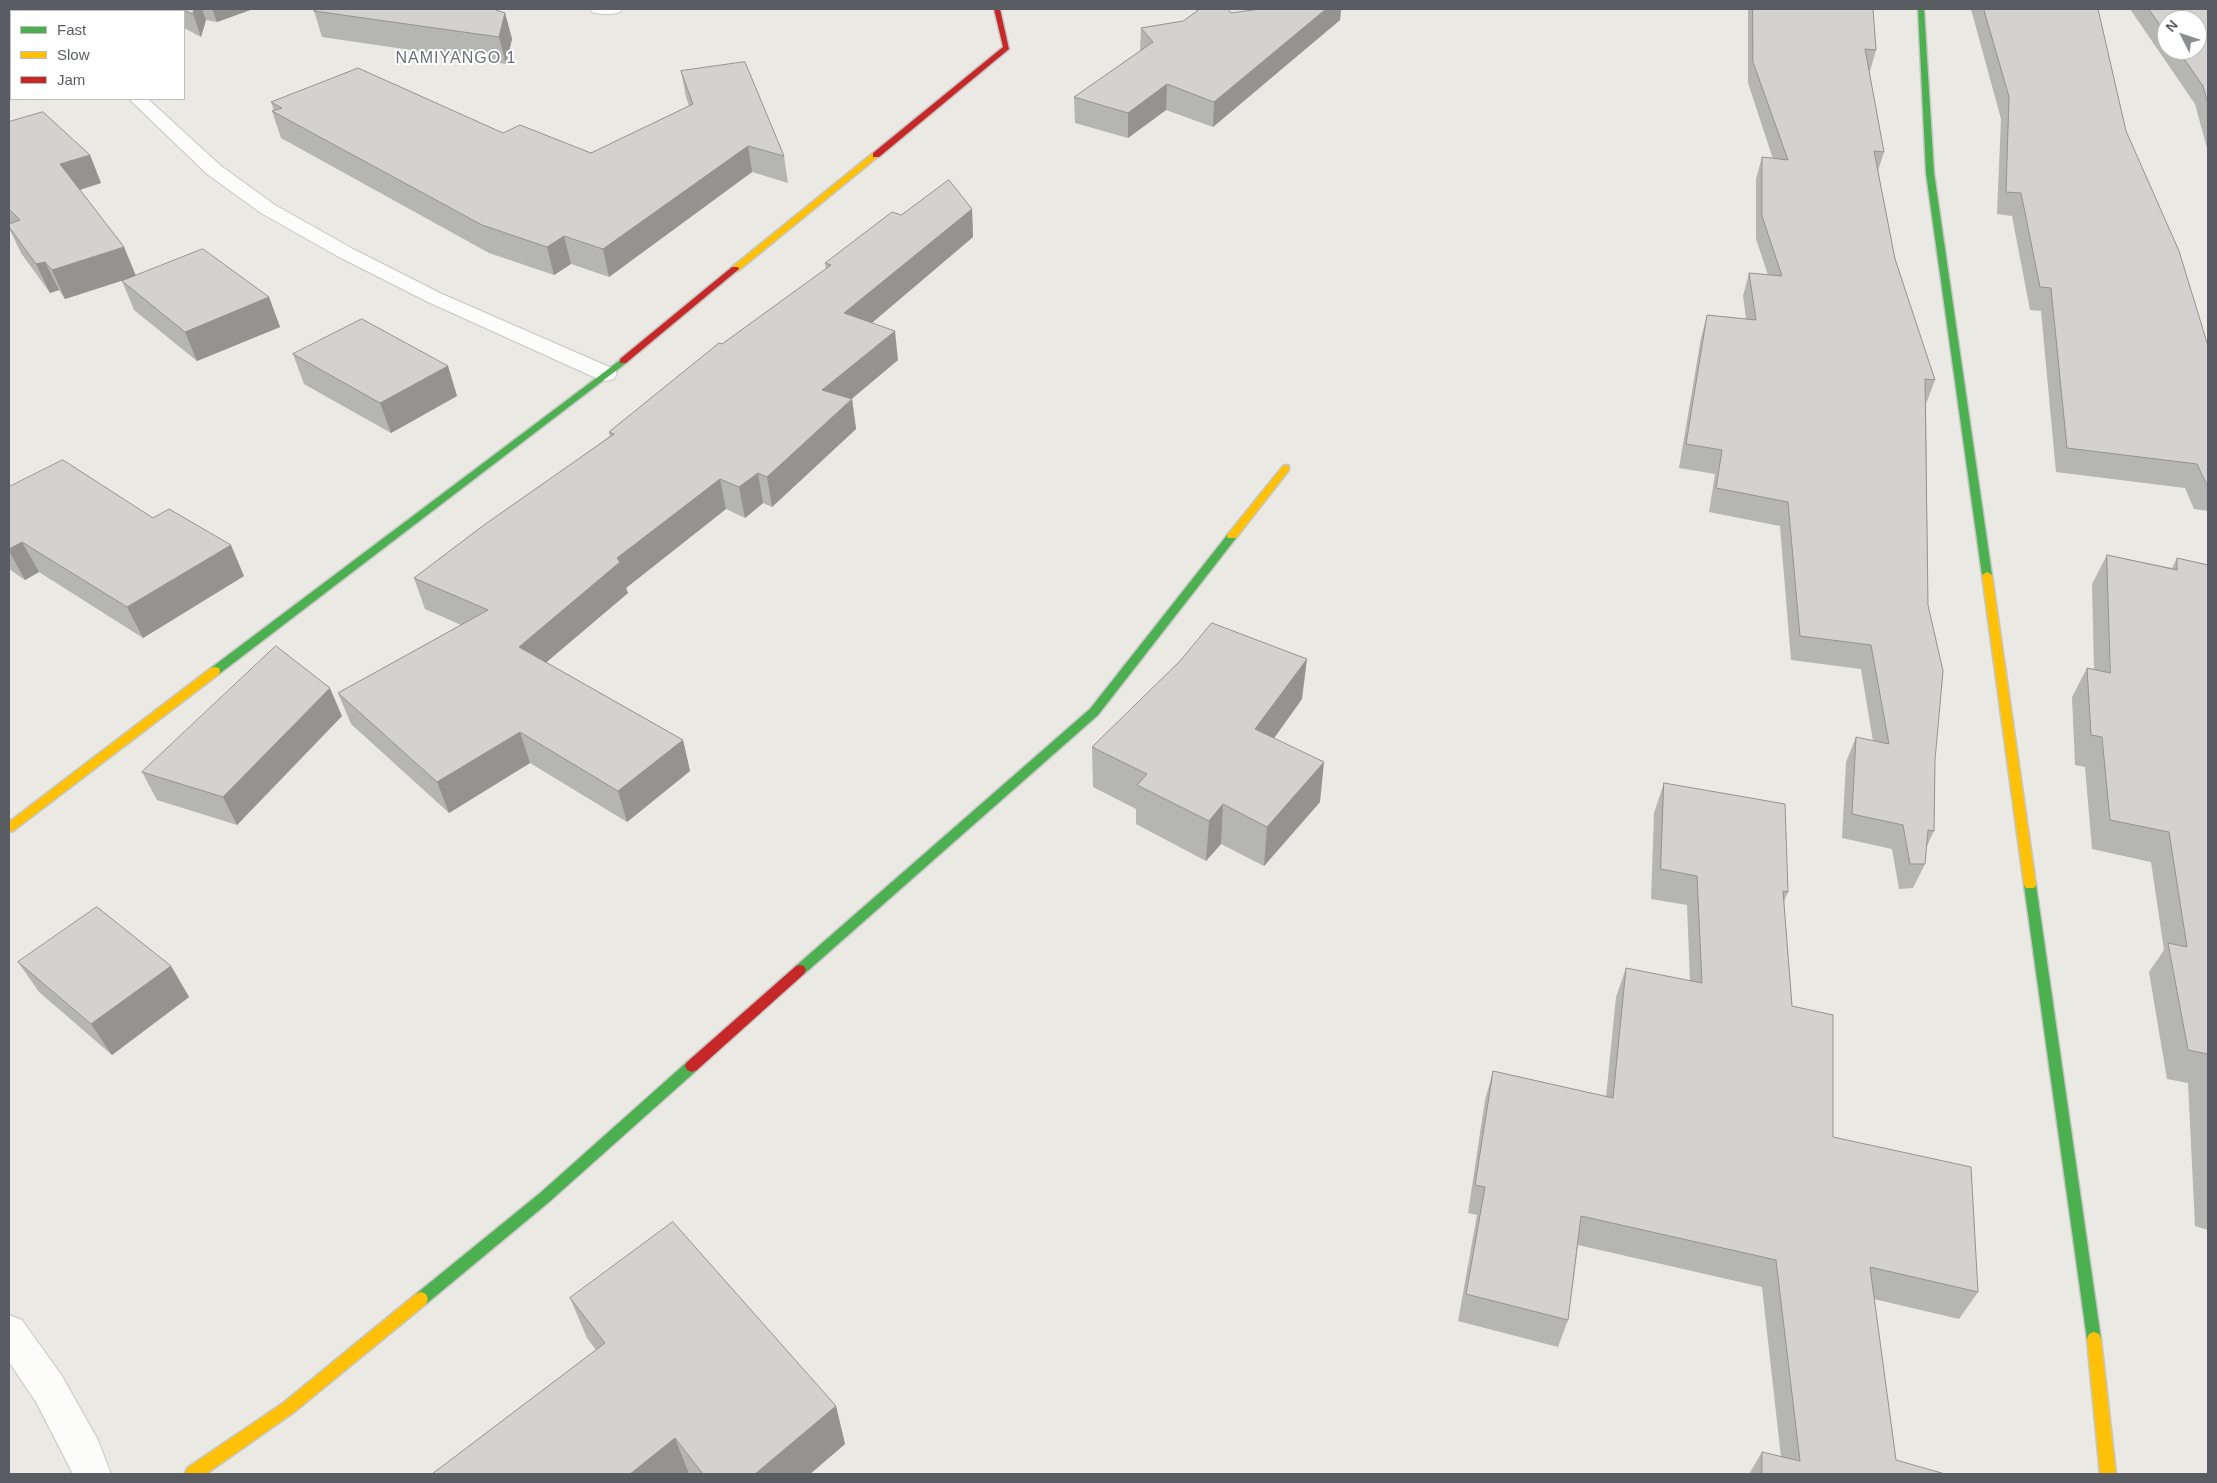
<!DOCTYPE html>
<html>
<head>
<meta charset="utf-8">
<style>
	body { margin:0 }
	#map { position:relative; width:2217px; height:1483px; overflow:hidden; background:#eae9e3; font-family:Arial,sans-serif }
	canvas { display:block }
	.frame { position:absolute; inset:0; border:10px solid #595d62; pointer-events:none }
	.legend { position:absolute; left:10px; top:10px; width:175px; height:90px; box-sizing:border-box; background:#fff; border:1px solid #bdbec0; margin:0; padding:6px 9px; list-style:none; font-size:15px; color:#595d62 }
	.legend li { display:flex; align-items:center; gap:10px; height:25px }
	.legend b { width:25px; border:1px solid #bdbec0 }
	.north { position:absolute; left:2157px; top:10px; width:50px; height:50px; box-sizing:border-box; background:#fff; border:1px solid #bdbec0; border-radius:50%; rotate:311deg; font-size:14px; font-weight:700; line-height:20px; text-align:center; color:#595d62 }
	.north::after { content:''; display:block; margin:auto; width:18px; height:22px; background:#8c8e8f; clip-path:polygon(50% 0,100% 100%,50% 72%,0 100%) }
</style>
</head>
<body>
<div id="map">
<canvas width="2217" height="1483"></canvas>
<div class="frame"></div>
<ul class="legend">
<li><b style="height:6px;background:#4caf50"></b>Fast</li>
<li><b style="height:6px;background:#ffc107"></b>Slow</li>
<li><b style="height:6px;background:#c62828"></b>Jam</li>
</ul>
<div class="north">N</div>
</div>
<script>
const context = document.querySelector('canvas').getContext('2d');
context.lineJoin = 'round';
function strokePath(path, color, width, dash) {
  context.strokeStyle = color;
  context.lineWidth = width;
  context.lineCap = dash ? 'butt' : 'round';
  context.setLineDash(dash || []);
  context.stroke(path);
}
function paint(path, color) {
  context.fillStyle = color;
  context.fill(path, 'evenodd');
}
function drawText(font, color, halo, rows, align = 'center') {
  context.font = font + ' Arial,sans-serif';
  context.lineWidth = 4;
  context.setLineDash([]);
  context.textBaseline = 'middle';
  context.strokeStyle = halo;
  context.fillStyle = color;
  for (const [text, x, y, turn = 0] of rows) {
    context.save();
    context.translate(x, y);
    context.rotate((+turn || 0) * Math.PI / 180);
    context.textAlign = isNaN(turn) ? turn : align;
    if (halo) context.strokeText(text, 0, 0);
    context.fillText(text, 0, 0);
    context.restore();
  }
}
const street = new Path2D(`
	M590 9H622L620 12C611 15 601 15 592 12Z
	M129 99H148L221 166 275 205 353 249 442 294 614 369 617 374 614 379 606 381 598 379 428 302 339 257 261 213 207 174Z
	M9 1315 22 1320 62 1376 98 1440 111 1474H73L36 1402 9 1362Z`);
const fast = new Path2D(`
	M1918 9H1924L1934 173 1992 575 1987 578 1982 575 1926 173Z
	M623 358 627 361 626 363 219 674H211L210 671 211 668Z
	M1232 533 1237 536 1236 538 1098 715 804 974 800 975 796 974 794 970 796 966 1090 709 1228 534Z
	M2030 880 2034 882 2036 885 2101 1339 2099 1344 2094 1346 2089 1344 2087 1339 2024 885 2026 882Z
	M692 1060 697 1062 699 1066 697 1070 549 1202 426 1304 421 1306 416 1304 414 1299 416 1294 539 1194 687 1062Z`);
const slow = new Path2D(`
	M873 153 880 155 738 271H732V267Z
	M1286 465 1289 466V470L1236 538H1228L1227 536 1228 534 1283 466Z
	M1987 572 1992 575 2036 885 2034 888H2026L2024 885 1982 575Z
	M215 667 219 668 220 671 219 674 13 831 9 832V822L211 668Z
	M421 1292 426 1294 428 1299 426 1304 293 1413 206 1474H185L187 1468 283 1403 416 1294Z
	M2094 1332 2099 1334 2101 1339 2116 1474H2100L2087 1339 2089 1334Z`);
const jam = new Path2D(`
	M994 9H1000L1009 49 879 157H873V153L1003 47Z
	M732 267H738L739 269 626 363H620V359Z
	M800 965 804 966 806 970 804 974 697 1070 692 1072 687 1070 685 1066 687 1062 796 966Z`);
strokePath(street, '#c6c6c4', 2);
strokePath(fast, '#c6c7c5', 3);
strokePath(slow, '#c6c7c5', 3);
strokePath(jam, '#c6c7c5', 3);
paint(street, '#fcfcfb');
paint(fast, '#4caf50');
paint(slow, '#ffc107');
paint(jam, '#c62828');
paint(new Path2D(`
	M17 9H253L217 22 206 20 201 37 184 28V11H18Z
	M1260 9H1341L1340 20 1213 127 1166 110 1128 138 1075 123 1074 97 1140 51 1141 28Z
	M1748 9H1873L1876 50 1870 71H1869L1884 152 1878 171 1895 259 1935 380 1926 404 1928 605 1935 760 1934 831 1926 848 1925 864 1913 888 1899 889 1892 849 1842 838 1846 762 1856 737 1873 741 1861 669 1791 660 1780 526 1709 512 1715 474 1679 468 1701 338 1707 315 1746 319 1743 296 1749 273 1768 275 1756 239V179L1762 157 1773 159 1748 83Z
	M1971 9H2098L2126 131 2208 346V511L2194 509 2185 488 2056 472 2041 311 2030 310 2012 216 1997 214 2001 119Z
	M2130 9H2208V152L2195 104ZM2167 20 2197 50H2167Z
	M314 11 505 13 512 39 506 64 322 37Z
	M681 71 784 156 788 183 752 172 609 277 571 264 554 275 489 253 281 138 272 111H274L271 102 503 133 591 153 689 106 686 97Z
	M9 122 90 155 101 183 80 190 124 247 136 276 269 297 280 327 197 361 134 310 122 281 124 280 65 299 59 290 50 293 21 253 9 228Z
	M972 209 973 237 872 323 898 360 852 399 856 429 772 507 763 503 745 518 726 509 626 588 628 593 546 662 683 740 690 771 627 822 530 763 449 813 351 724 338 693 461 625 425 609 414 578 610 436 609 432 722 344 826 269 825 263 901 215Z
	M293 354 448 366 457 396 391 433 304 384Z
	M9 487 153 518 244 576 143 638 39 572 25 580 9 569Z
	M2107 555 2172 568 2177 558 2208 565V1230L2195 1226 2188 1083 2167 1079 2149 972 2164 950 2151 862 2092 849 2085 767 2075 765 2072 697 2087 668 2094 669 2092 584Z
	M1302 699 1274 738 1320 802 1264 866 1221 844 1206 861 1136 824V809L1093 787 1092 747Z
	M342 716 237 825 157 800 142 772Z
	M1664 783 1788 892 1784 902 1792 1006 1833 1137 1978 1292 1959 1319 1874 1299 1896 1460 1945 1474H1749L1762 1452 1781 1457 1762 1287 1578 1245 1568 1320 1558 1347 1458 1321 1477 1215 1468 1213 1485 1100 1493 1071 1606 1097 1616 997 1626 968 1690 981 1687 905 1651 899 1654 813Z
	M18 962 171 966 189 997 112 1055 39 992Z
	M570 1298 836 1406 845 1444 810 1474H432L596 1350 587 1338Z`), '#b5b5b1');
paint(new Path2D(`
	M161 9H174L175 11H155Z
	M194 9H202L206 20 201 37 193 14Z
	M212 9H253L217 22Z
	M1326 9H1341L1340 20 1213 127 1214 102Z
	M505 13 512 39 506 64 499 37Z
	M1167 84 1166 110 1128 138V113Z
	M748 146 752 172 609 277 603 249Z
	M90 155 101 183 72 192 60 164Z
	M972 209 973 237 848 343 844 313Z
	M564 236 571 264 554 275 547 247Z
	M124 247 136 276 65 299 52 270Z
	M45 262 59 290 50 293 36 264Z
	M269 297 280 327 197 361 185 332Z
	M895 331 898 360 826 420 822 390Z
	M448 366 457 396 391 433 380 403Z
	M852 399 856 429 772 507 767 477Z
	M758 473 763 503 745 518 739 487Z
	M720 479 726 509 626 588 628 593 528 678 519 647 617 558Z
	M22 542 39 572 25 580 9 551V549Z
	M231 545 244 576 143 638 127 607Z
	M1307 659 1302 699 1252 769 1255 729Z
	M330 688 342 716 237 825 223 797Z
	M520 732 530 763 449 813 437 782Z
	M683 740 690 771 627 822 618 791Z
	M1324 762 1320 802 1264 866 1267 827Z
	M1223 804 1221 844 1206 861 1209 821Z
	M171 966 189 997 112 1055 91 1024Z
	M836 1406 845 1444 810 1474H755Z
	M675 1438 689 1474H630Z`), '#949390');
const building = new Path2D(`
	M60 9H161L155 11H66Z
	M182 9H194L193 14Z
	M319 9H493L505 13 499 37 314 11Z
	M1200 9H1228L1231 13 1260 9H1326L1214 102 1167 84 1128 113 1074 97 1153 42 1141 28 1183 21Z
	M1753 9H1873L1876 50 1865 49 1884 152 1874 151 1895 259 1935 380 1925 379 1928 605 1943 671 1935 760 1934 831 1928 830 1925 864H1910L1903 825 1852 814 1856 737 1889 744 1871 645 1800 636 1788 502 1716 488 1722 450 1686 444 1707 315 1756 320 1749 273 1782 276 1762 216V157L1788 160 1753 62Z
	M1984 9H2098L2126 131 2179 251 2208 346V485H2207L2197 464 2067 448 2051 288 2040 287 2021 193 2006 192 2009 97Z
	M2149 9H2208V104L2203 86 2178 50H2197V20H2167V35Z
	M745 62 784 156 748 146 603 249 564 236 547 247 482 225 272 111 282 108 271 102 358 68 503 133 520 125 591 153 693 104 681 71Z
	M43 112 90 155 60 164 124 247 52 270 45 262 36 264 9 227V224L20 220 9 209V122Z
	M949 180 972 209 844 313 895 331 822 390 852 399 767 477 758 473 739 487 720 479 617 558 620 562 519 647 683 740 618 791 520 732 437 782 338 693 488 610 414 578 484 525 614 434 609 432 719 343 722 344 831 265 825 263 892 212 901 215Z
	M203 249 269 297 185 332 122 281Z
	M362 319 448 366 380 403 293 354Z
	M63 460 153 518 169 509 231 545 127 607 22 542 9 549V487Z
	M2107 555 2177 570V558L2208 565V1054L2188 1050 2168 943 2187 947 2169 832 2110 820 2102 737 2091 735 2087 668 2110 673Z
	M1212 623 1307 659 1255 729 1324 762 1267 827 1223 804 1209 821 1137 785 1147 774 1092 747 1180 661Z
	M276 646 330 688 223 797 142 772Z
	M1664 783 1785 804 1788 892 1783 891 1792 1006 1833 1015V1137L1971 1167 1978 1292 1870 1267 1896 1460 1945 1474H1762V1452L1800 1461 1776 1260 1581 1216 1568 1320 1466 1294 1485 1187 1475 1185 1493 1071 1613 1098 1626 968 1702 983 1697 876 1661 869Z
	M97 907 171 966 91 1024 18 962Z
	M673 1222 836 1406 755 1474H703L675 1438 630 1474H432L605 1343 570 1298Z`);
paint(building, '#d3d2ce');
strokePath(building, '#949390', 1);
context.letterSpacing = '1px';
drawText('16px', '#6a6f74', '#fff', [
	["NAMIYANGO 1",456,59]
]);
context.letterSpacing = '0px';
</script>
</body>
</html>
